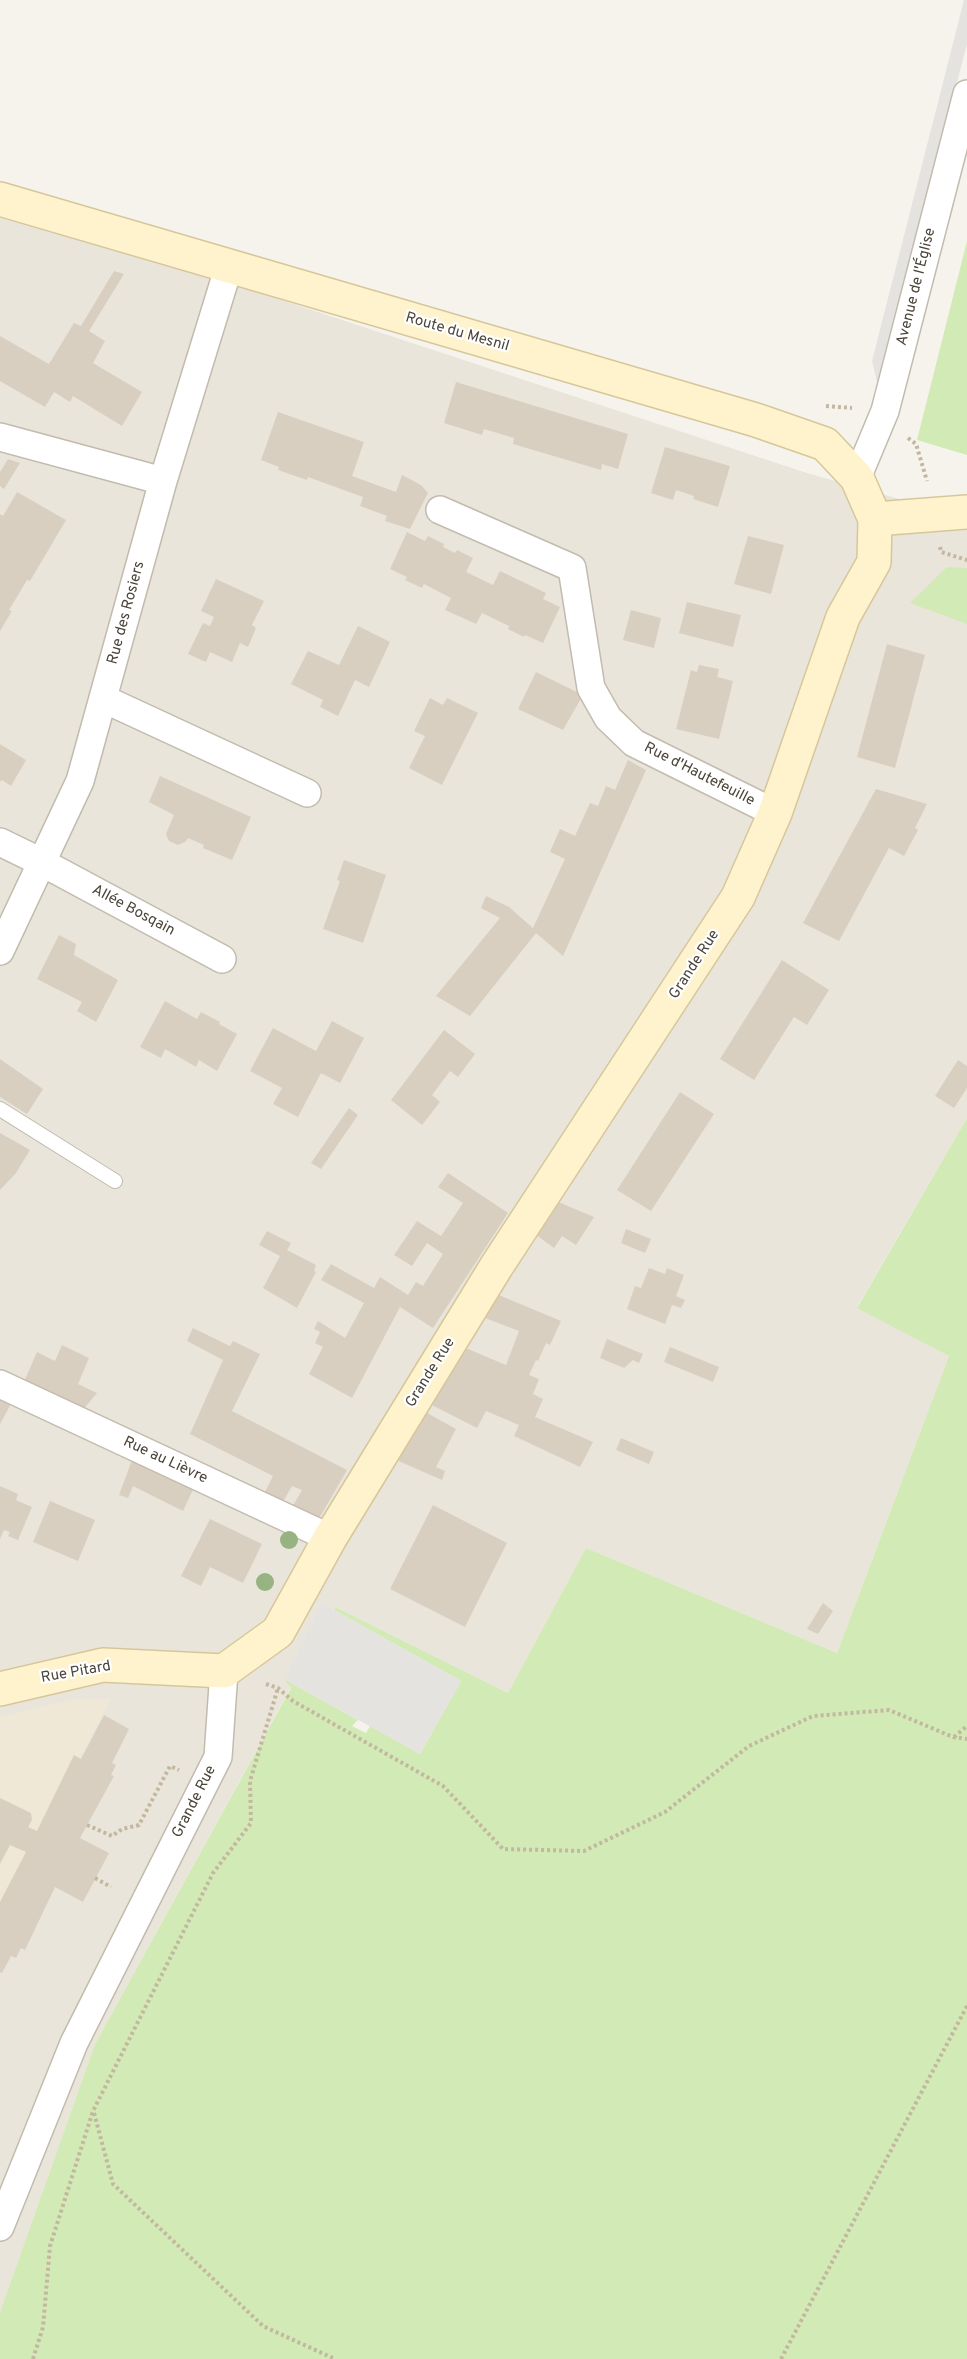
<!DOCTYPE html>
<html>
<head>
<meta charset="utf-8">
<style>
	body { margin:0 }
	canvas { display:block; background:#f6f3ec }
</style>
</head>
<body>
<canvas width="967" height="2359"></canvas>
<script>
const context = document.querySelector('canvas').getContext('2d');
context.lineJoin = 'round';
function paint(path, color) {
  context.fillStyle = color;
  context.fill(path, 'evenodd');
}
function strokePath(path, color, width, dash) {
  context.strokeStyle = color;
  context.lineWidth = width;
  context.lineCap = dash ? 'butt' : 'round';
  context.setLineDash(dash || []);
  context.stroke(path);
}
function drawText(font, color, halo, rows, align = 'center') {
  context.font = font + ' Overpass,sans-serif';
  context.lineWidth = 4.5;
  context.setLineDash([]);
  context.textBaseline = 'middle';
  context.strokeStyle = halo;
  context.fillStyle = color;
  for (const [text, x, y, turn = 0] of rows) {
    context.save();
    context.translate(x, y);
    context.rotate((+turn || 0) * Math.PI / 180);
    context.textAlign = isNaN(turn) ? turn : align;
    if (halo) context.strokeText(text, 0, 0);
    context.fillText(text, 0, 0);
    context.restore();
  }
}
paint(new Path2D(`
	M0 218 251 290 807 473 967 518V1118L857 1307 949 1356 837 1653 586 1548 508 1693 335 1607 95 2044 0 2312Z`), '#eae5da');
paint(new Path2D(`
	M75 1699H111L0 1911V1717Z`), '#efe8d6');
paint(new Path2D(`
	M967 241V455L917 440Z
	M947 567 967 568V624L910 603Z
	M967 1118V2359H0V2312L95 2044 291 1688 284 1679 358 1720 352 1726 366 1733 370 1726 420 1754 461 1681 334 1610 335 1607 508 1693 586 1548 837 1653 949 1356 857 1308Z`), '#d2eab5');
paint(new Path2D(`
	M964 0H967V44L878 386 872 361Z
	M322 1603 461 1681 420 1754 284 1679Z`), '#e5e3e0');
paint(new Path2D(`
	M114 271 124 274 89 331 105 341 93 363 142 392 122 426 73 396 70 402 54 392 45 407 0 381V336L49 364 74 323 81 326Z
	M456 382 628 434 618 469 602 464 601 470 513 444 514 438 484 429 482 435 444 423Z
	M278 412 364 442 352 476 396 492 402 475 421 485 428 493 410 529 385 521 387 516 360 506 363 497 308 477 307 480 278 470 279 467 261 460Z
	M665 447 730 466 718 507 693 499 694 496 676 490 673 500 651 493Z
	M8 459 20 463 4 489 0 486V472Z
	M17 492 66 520 30 581 27 580 9 610 12 611 0 631V514L3 516Z
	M407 532 425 541 428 536 444 544 443 547 455 553 457 550 473 558 466 572 493 585 500 571 546 593 543 599 560 607 543 643 525 635 524 637 508 629 509 626 482 613 476 624 445 610 451 598 424 584 422 588 405 580 407 577 390 569Z
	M748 536 784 545 771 594 734 584Z
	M216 579 264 601 252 625 256 628 248 647 240 643 232 662 210 652 206 662 188 654 203 623 210 626 214 617 201 611Z
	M687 602 741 615 733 647 679 633Z
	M631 610 661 618 654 648 623 640Z
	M358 626 390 642 369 687 355 680 338 716 320 707 323 700 291 684 308 651 339 665Z
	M887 644 925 655 895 768 857 757Z
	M699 665 719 669 717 677 733 681 719 739 676 729 691 670 697 672Z
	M536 672 583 695 563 730 518 709Z
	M430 698 443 705 447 698 478 713 442 785 409 768 425 736 414 731Z
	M0 744 26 760 11 786 2 780 0 782Z
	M628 760 646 770 563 956 536 933 470 1016 436 996 500 918 481 908 486 896 509 907 533 928 565 859 550 852 560 829 575 836 590 803 598 806 606 786 615 790Z
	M160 776 251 817 232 860 203 848 204 845 188 838 185 842 178 845 169 841 166 834 174 815 149 802Z
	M876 789 927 804 915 828 918 830 904 856 889 848 839 941 803 923Z
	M344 860 386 875 363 943 323 929 340 881 337 880Z
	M59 935 76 944 74 955 118 980 96 1022 77 1011 82 1002 37 979Z
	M782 960 829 990 807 1025 794 1017 754 1080 720 1059Z
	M165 1001 197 1019 201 1012 220 1022 219 1024 237 1034 217 1071 199 1060 196 1067 165 1049 161 1058 140 1047Z
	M332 1021 364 1038 340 1083 321 1073 298 1117 273 1104 282 1088 250 1071 273 1028 316 1051Z
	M444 1030 475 1054 458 1077 450 1071 432 1095 440 1102 422 1125 391 1100Z
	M0 1059 43 1089 27 1114 0 1097Z
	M958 1060 967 1066V1088L954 1108 935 1096Z
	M680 1092 714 1114 651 1211 617 1190Z
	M349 1108 358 1115 321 1169 311 1163Z
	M0 1133 30 1150 16 1173 0 1190Z
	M448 1173 508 1213 433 1328 400 1307 352 1398 309 1374 323 1347 315 1343 320 1332 314 1329 318 1321 345 1338 364 1303 321 1280 331 1264 374 1288 380 1277 408 1295 416 1282 423 1286 443 1254 427 1243 412 1266 394 1255 417 1221 441 1236 463 1203 438 1187Z
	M556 1201 594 1217 576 1245 562 1236 554 1248 535 1234Z
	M626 1229 651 1239 645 1253 621 1243Z
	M267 1231 291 1243 287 1250 316 1265 314 1271 316 1272 297 1308 263 1288 280 1256 259 1245Z
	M649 1268 665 1274 667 1268 684 1275 676 1296 685 1300 681 1308 672 1305 665 1324 627 1309 635 1286 641 1288Z
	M494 1293 561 1321 550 1345 546 1343 538 1361 536 1360 529 1375 539 1379 533 1394 543 1399 535 1417 593 1442 580 1467 514 1436 519 1425 486 1411 477 1428 424 1401 455 1352 468 1349 506 1365 519 1331 485 1318 482 1312Z
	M193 1328 230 1346 233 1341 260 1354 232 1411 347 1470 317 1522 291 1509 302 1490 292 1486 281 1505 263 1496 273 1476 190 1434 223 1360 187 1341Z
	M607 1339 643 1354 639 1363 633 1360 624 1368 600 1358Z
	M62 1345 89 1358 78 1384 97 1393 82 1411 23 1384 37 1352 55 1361Z
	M670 1347 719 1367 713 1382 664 1362Z
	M0 1395 12 1402 0 1424Z
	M420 1409 456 1429 436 1467 445 1471 442 1480 394 1459Z
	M621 1438 654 1452 649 1464 616 1450Z
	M135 1452 197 1481 183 1511 133 1486 128 1498 119 1495Z
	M0 1486 18 1494 16 1500 32 1507 18 1540 8 1536 10 1532 4 1530 0 1539Z
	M50 1501 95 1520 78 1561 33 1542Z
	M433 1505 507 1543 465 1627 390 1589Z
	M210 1519 262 1544 243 1583 210 1567 201 1586 181 1576Z
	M823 1603 833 1611 818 1634 807 1629Z
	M104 1715 129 1729 112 1763 116 1765 111 1775 114 1776 80 1838 109 1853 83 1902 55 1887 25 1950 21 1948 16 1958 11 1956 2 1973 0 1972V1902L26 1852 10 1845 0 1864V1798L31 1813 32 1820 28 1827 37 1831 74 1755 81 1759Z`), '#d8cfc1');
const lane = new Path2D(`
	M0 1109 115 1181`);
const street = new Path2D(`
	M0 437 163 481
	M857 478 885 411 967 94
	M440 510 572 568 591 688 608 718 634 743 775 813
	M104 699 307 793
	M0 842 43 863 222 959
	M0 951 80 781 163 481 229 266
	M0 1384 330 1538
	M0 2227 74 2043 218 1757 224 1671`);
const secondary = new Path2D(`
	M0 199 756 420 825 444 857 478 875 519 874 562 843 617 775 813 738 897 496 1267 330 1538 278 1632 224 1671 103 1665 0 1689
	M875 519 967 512`);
strokePath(lane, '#c2bbae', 16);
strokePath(street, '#c2bbae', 30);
strokePath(secondary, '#d6c79b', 36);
strokePath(new Path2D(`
	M826 406 852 408
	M908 438 916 444 927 481
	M940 547 941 552 967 560
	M266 1684 278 1688 293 1701 443 1786 503 1849 584 1851 665 1812 749 1746 813 1716 889 1710 953 1737 967 1739
	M954 1737 967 1726
	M87 1825 112 1836 122 1829 139 1825 170 1766 179 1770
	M95 1878 111 1887
	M94 2113 113 2184 263 2326 335 2359
	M33 2359 43 2327 50 2246 93 2111 213 1873 251 1823 250 1781 278 1688
	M781 2359 967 2006`), '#c4b79f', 4, [3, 3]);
strokePath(lane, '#fff', 14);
strokePath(street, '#fff', 27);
strokePath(secondary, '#fff3cd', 33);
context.fillStyle = '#97b381';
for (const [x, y] of [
	[289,1540],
	[265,1582]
]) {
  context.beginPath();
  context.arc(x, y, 9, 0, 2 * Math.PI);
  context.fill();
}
drawText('15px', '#4b4439', '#fff', [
	["Avenue de l'Église",917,287,-76],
	["Route du Mesnil",457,333,16],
	["Rue des Rosiers",127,613,-75],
	["Rue d'Hautefeuille",699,775,27],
	["Allée Bosqain",133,911,28],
	["Grande Rue",695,965,-57],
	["Grande Rue",431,1373,-58],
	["Rue au Lièvre",165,1461,25],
	["Rue Pitard",76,1673,-10],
	["Grande Rue",195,1802,-63]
]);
</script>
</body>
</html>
